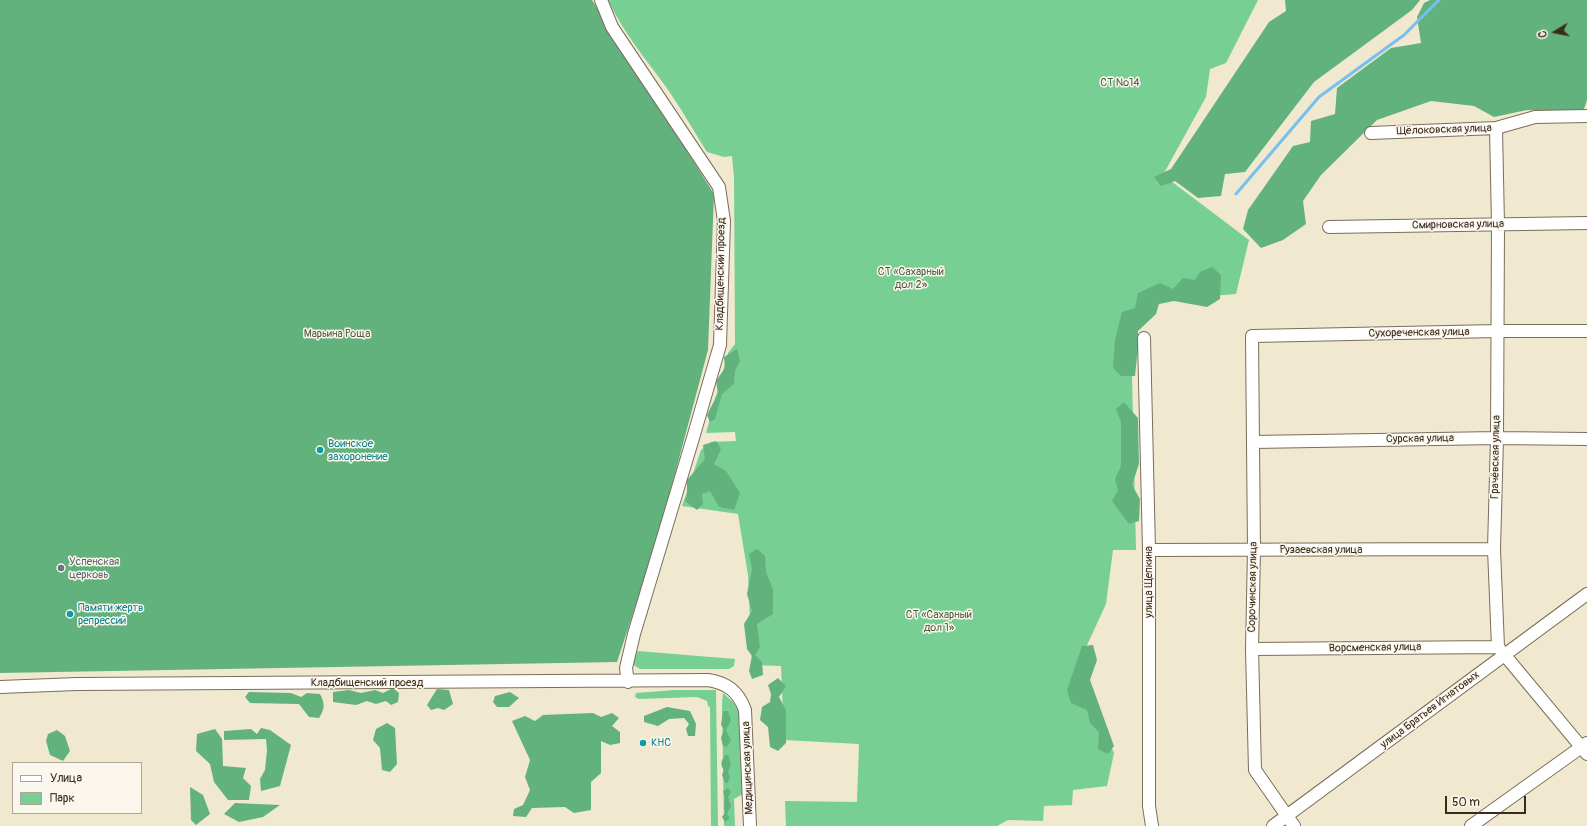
<!DOCTYPE html>
<html>
<head>
<meta charset="utf-8">
<style>
	body { margin:0 }
	#map { position:relative; width:1587px; height:826px; overflow:hidden; background:#f0e9cf; font-family:Pangolin,sans-serif }
	canvas { display:block }
	.legend { position:absolute; left:12px; top:762px; width:130px; height:52px; box-sizing:border-box; background:#fbf7ec; border:1px solid #aea59a; margin:0; padding:5px 7px; list-style:none; font-size:12px; color:#3b2a1e }
	.legend li { display:flex; align-items:center; gap:8px; height:20px }
	.legend b { width:20px; border:1px solid #aea59a }
	.north { position:absolute; left:1535px; top:12px; width:40px; height:40px; -webkit-text-stroke:3px #fbf7ec; paint-order:stroke; rotate:260deg; font-size:11px; font-weight:700; line-height:16px; text-align:center; color:#3b2a1e }
	.north::after { content:''; display:block; margin:auto; width:14px; height:18px; background:#3b2a1e; clip-path:polygon(50% 0,100% 100%,50% 72%,0 100%) }
	.scale { position:absolute; left:1445px; top:796px; width:81px; height:18px; box-sizing:border-box; border:2px solid #3b2a1e; border-top:0; padding-left:5px; font-size:12px; line-height:14px; white-space:nowrap; color:#3b2a1e; -webkit-text-stroke:3px #fbf7ec; paint-order:stroke }
</style>
</head>
<body>
<div id="map">
<canvas width="1587" height="826"></canvas>
<ul class="legend">
<li><b style="height:5px;background:#fff"></b>Улица</li>
<li><b style="height:11px;background:#78cf94"></b>Парк</li>
</ul>
<div class="north">С</div>
<div class="scale">50 m</div>
</div>
<script>
const context = document.querySelector('canvas').getContext('2d');
context.lineJoin = 'round';
function paint(path, color) {
  context.fillStyle = color;
  context.fill(path, 'evenodd');
}
function strokePath(path, color, width, dash) {
  context.strokeStyle = color;
  context.lineWidth = width;
  context.lineCap = dash ? 'butt' : 'round';
  context.setLineDash(dash || []);
  context.stroke(path);
}
function drawText(font, color, halo, rows, align = 'center') {
  context.font = font + ' Pangolin,sans-serif';
  context.lineWidth = 3;
  context.setLineDash([]);
  context.textBaseline = 'middle';
  context.strokeStyle = halo;
  context.fillStyle = color;
  for (const [text, x, y, turn = 0] of rows) {
    context.save();
    context.translate(x, y);
    context.rotate((+turn || 0) * Math.PI / 180);
    context.textAlign = isNaN(turn) ? turn : align;
    if (halo) context.strokeText(text, 0, 0);
    context.fillText(text, 0, 0);
    context.restore();
  }
}
paint(new Path2D(`
	M608 0H1258L1226 63 1210 69 1206 97 1163 175 1249 240 1236 294 1150 301 1131 329 1136 550H1113L1106 604 1076 669 1114 753 1107 786 1073 790 1072 805 1044 806 1043 821 1008 820 997 826H786L785 801 857 802 859 744 784 740 781 666 752 665 748 575 738 514 682 506 701 450 711 442 736 441 735 432 706 433 728 353 735 344 734 178 732 156 724 157 707 152C693 130 681 108 666 87 645 58 623 32 608 0Z
	M638 651 735 659 734 666 729 669H640L632 664V658Z
	M675 690H716L718 826H711L710 707 708 706 707 701 697 697 639 699 635 697 636 693Z
	M723 693 733 702 740 714 743 794 734 799 735 826H724L722 704Z`), '#78cf94');
paint(new Path2D(`
	M0 0H592L714 194 708 350 657 541 617 662 0 673Z
	M1285 0H1420L1412 10 1314 82 1245 172 1225 174 1221 196 1198 198 1175 181 1161 186 1154 177 1171 169 1269 22 1286 11Z
	M1430 0H1587V100L1583 112 1527 110 1494 117 1474 106 1431 101 1377 120 1321 175 1303 201 1306 224 1283 240 1261 248 1243 229 1248 210 1293 146 1310 142 1311 121 1335 114 1337 88 1391 48 1421 43 1417 17 1424 3Z
	M1212 267 1221 275 1220 299 1207 307 1174 301 1159 304 1156 314 1138 331V347L1135 376H1121L1113 368 1115 340 1122 312 1135 308 1138 293 1160 283 1173 289 1183 278 1195 280 1200 272Z
	M737 349 740 361 735 371 734 384 722 394 715 419 710 422 707 415 718 393 716 381 725 368 724 357Z
	M1124 402 1138 418 1139 464 1132 485 1140 499 1139 521 1129 524 1112 501 1118 490 1115 479 1121 466V422L1116 409Z
	M716 441 721 449 714 464 726 471 740 493 734 510 719 507 710 491 702 494 703 504 697 510 685 501 687 496V480L705 459 703 445Z
	M757 549 765 556 766 572 773 589V614L757 624 760 647 755 655 762 662 763 675 752 679 749 671 752 656 747 649 744 624 752 611 747 594 752 569 749 554Z
	M1093 645 1097 660 1090 680 1114 746 1108 754 1098 749 1099 732 1090 723 1087 710 1071 703 1067 690 1082 646Z
	M778 678 786 686 779 697 786 710V743L778 751 770 747 768 727 760 720 762 707 770 702 771 694 768 685Z
	M393 688 399 693 398 702 391 705 386 701 376 704 367 701 356 705 333 702V692L349 690 361 693 375 690 383 693Z
	M437 689 449 690 453 704 444 710 438 708 431 710 427 705Z
	M249 692 291 693 301 697 307 693 320 694C325 703 325 709 319 718L309 717 299 704 250 703 245 697Z
	M510 692 519 698 509 707H497L493 702 495 696Z
	M667 707 690 711 696 724 695 736H688L686 729 689 724 684 718 669 719 658 726 644 722V716Z
	M723 711H728L731 720 726 730 731 740 727 747 723 746 721 738 724 729 721 725Z
	M593 713 601 717 612 713 619 718 612 726 620 732V743L610 745 601 741V773L591 782V810L574 813 565 807 532 808 526 817 513 816 514 809 523 805 530 790 525 777 530 760 512 721 525 716 535 721 543 715Z
	M387 723 395 728 397 764 390 772 382 770 380 748 373 740 376 729Z
	M261 728 270 730 291 745 280 786 261 791 260 779 265 770 267 750 266 739 224 740V731L251 729 257 734Z
	M215 729 222 739 223 766 246 768 243 778 251 786 249 800H228L214 782 210 764 196 751 197 734Z
	M57 730 65 736 70 751 63 761 50 755 46 741 48 734Z
	M725 755H728L731 765 728 772 730 777 728 783H725L722 775 724 770C720 765 721 761 725 755Z
	M190 787 203 795 210 814 196 825 191 820Z
	M728 788 731 792 728 797 731 806 727 814 730 818 725 822 722 817 725 813C723 805 726 799 723 791Z
	M235 803 280 805 263 817 239 822 224 814Z`), '#62b27e');
strokePath(new Path2D(`
	M1236 194 1319 97 1404 35 1439 0`), '#77bfef', 3);
const minor = new Path2D(`
	M601 0 612 27 719 187 724 221 720 345 693 438 634 634 626 668 628 682
	M1496 128 1498 225 1497 438 1494 549 1498 647 1587 754
	M1371 133 1496 128 1535 117 1587 116
	M1329 227 1587 223
	M1144 338 1149 550V806L1152 826
	M1253 442 1497 438 1587 439
	M1149 550 1494 549
	M1252 649 1498 647
	M0 687 77 684 708 680C727 683 738 691 745 710L750 826
	M1273 826 1587 594
	M1294 826 1255 770 1252 649 1254 550 1252 336 1497 331H1587
	M1471 826 1587 743`);
strokePath(minor, '#7a6d5c', 14);
strokePath(minor, '#fff', 12);
for (const [x, y, r, color] of [
	[320,450,4,"#0f9aa8"],
	[61,568,4,"#6b7280"],
	[70,614,4,"#0f9aa8"],
	[643,743,4,"#0f9aa8"]
]) {
  const dot = new Path2D();
  dot.arc(x, y, r, 0, 2 * Math.PI);
  context.fillStyle = color;
  context.fill(dot);
  strokePath(dot, '#fbf7ec', 1.5);
}
drawText('11px', '#4d5c41', '#fbf7ec', [
	["СТ №14",1120,83],
	["СТ «Сахарный",911,272],
	["дол 2»",911,285],
	["Марьина Роща",337,334],
	["СТ «Сахарный",939,615],
	["дол 1»",939,628]
]);
drawText('11px', '#3b2a1e', '#fbf7ec', [
	["Щёлоковская улица",1444,130,-2],
	["Смирновская улица",1458,225,-1],
	["Кладбищенский проезд",721,274,-89],
	["Сухореченская улица",1419,333,-1],
	["Сурская улица",1420,439,-1],
	["Грачёвская улица",1496,457,-89],
	["Рузаевская улица",1321,550],
	["улица Щепкина",1149,582,-90],
	["Сорочинская улица",1253,587,-89],
	["Ворсменская улица",1375,648,-1],
	["Кладбищенский проезд",367,683],
	["улица Братьев Игнатовых",1430,710,-37],
	["Медицинская улица",748,768,-92]
]);
drawText('11px', '#0d838f', '#fbf7ec', [
	["Воинское",328,444],
	["захоронение",328,457],
	["Памяти жертв",78,608],
	["репрессий",78,621],
	["КНС",651,743]
], 'left');
drawText('11px', '#5b616d', '#fbf7ec', [
	["Успенская",69,562],
	["церковь",69,575]
], 'left');
</script>
</body>
</html>
